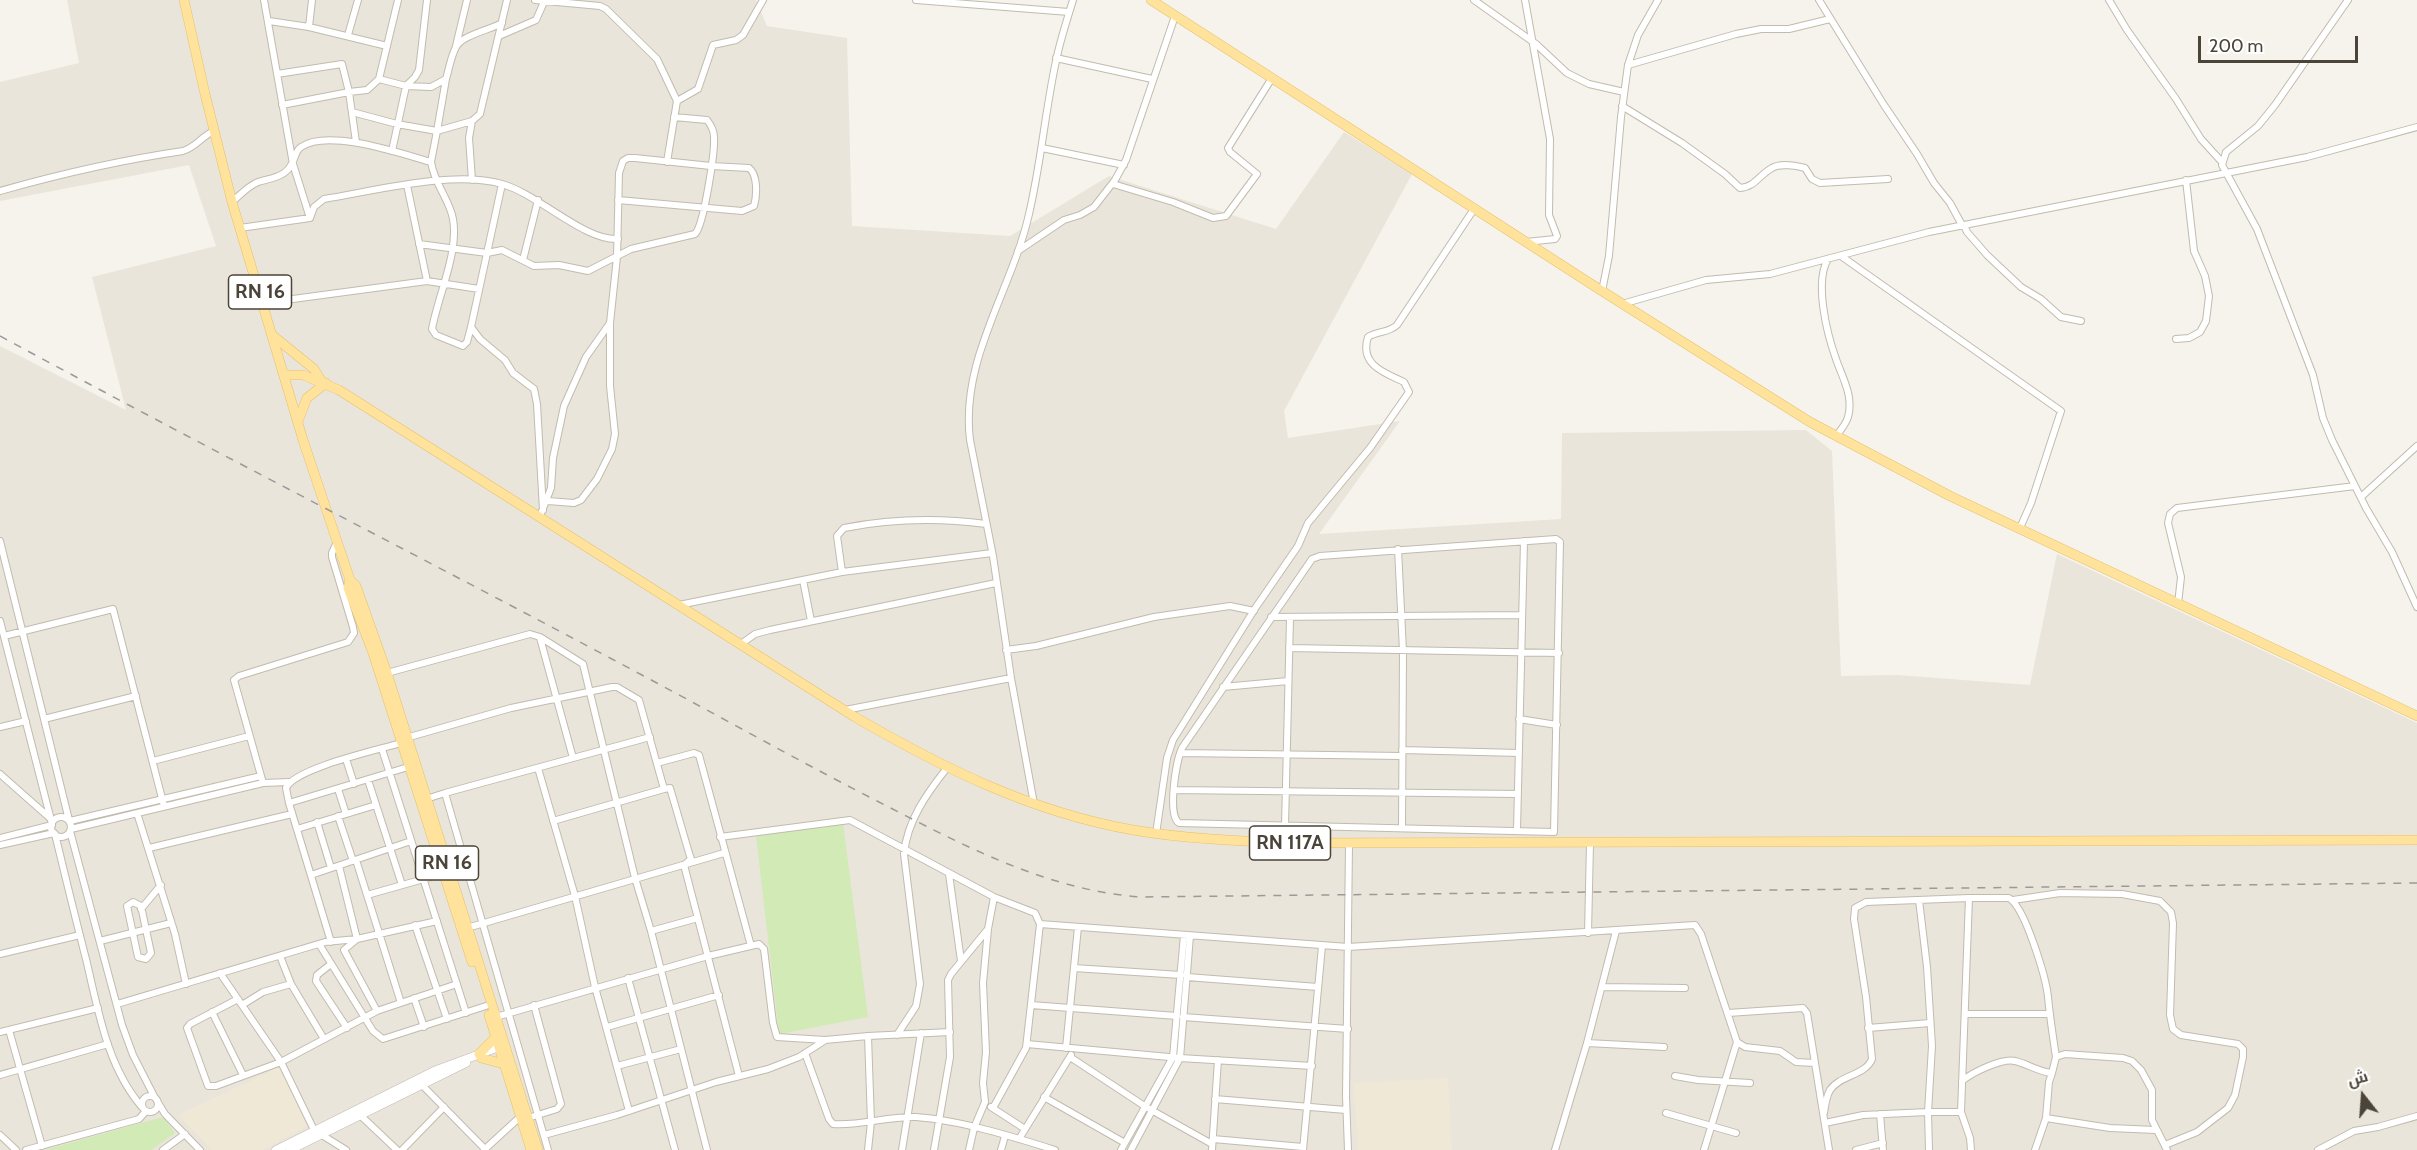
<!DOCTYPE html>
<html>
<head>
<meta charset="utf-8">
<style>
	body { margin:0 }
	#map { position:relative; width:2417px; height:1150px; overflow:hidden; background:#f6f3ec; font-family:Cabin,Cairo,sans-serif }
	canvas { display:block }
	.north { position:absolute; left:2333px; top:1066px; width:60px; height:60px; -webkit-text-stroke:4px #fff; paint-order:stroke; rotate:343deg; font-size:16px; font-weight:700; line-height:24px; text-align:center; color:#4b4439 }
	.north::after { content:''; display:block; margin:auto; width:21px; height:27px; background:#4b4439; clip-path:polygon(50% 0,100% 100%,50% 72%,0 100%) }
	.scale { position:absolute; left:2198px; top:36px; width:160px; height:27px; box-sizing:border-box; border:3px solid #4b4439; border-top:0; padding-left:8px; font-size:18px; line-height:21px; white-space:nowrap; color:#4b4439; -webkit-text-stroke:4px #fff; paint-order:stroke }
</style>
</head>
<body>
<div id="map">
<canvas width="2417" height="1150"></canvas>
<div class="north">ش</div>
<div class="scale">200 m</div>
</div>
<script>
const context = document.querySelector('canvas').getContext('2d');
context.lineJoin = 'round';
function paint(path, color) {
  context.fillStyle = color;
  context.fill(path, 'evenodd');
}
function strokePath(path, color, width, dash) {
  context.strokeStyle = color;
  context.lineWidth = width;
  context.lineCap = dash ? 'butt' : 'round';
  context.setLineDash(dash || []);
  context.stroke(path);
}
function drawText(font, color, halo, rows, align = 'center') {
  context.font = font + ' Cabin,sans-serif';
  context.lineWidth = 4.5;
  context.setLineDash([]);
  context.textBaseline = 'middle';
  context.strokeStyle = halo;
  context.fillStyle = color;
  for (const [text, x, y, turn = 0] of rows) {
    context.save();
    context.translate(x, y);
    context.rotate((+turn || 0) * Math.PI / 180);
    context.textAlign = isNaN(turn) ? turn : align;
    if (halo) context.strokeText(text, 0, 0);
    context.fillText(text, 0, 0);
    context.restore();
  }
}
paint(new Path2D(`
	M67 0H756L767 26 847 38 852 226 1010 236 1109 176 1276 229 1344 132 1412 174 1284 411 1288 438 1400 421 1319 534 1561 519 1562 433 1806 430 1832 451 1841 676 1897 675 2030 685 2057 554 2417 723V1150H0V346L126 410 92 277 216 246 189 165 0 201V82L79 63Z`), '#eae5da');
paint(new Path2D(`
	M280 1067 308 1126 263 1150H212L178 1115Z
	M1448 1078 1452 1150H1358L1354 1083Z`), '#efe8d6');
paint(new Path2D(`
	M843 823 868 1017 779 1034 756 835Z
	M159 1118H164L175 1133 151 1150H45Z`), '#d2eab5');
const minor = new Path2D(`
	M264 0 293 164 310 218
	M535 0 600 6 606 9 657 59 677 101 667 162
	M916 0 1069 12
	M1474 0 1536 44 1567 73 1589 84 1624 92
	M1525 0 1550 139 1549 215 1557 236 1555 239 1526 242
	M1819 0 1884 105 1917 154 1934 183 1950 203 1962 225
	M2109 0 2127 30 2176 99 2201 139 2221 161
	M2348 0 2275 105 2258 126 2226 152 2222 165 2257 229 2313 375 2323 418 2332 440 2366 508 2392 552 2417 607
	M269 21 309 27 387 46
	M309 27 312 0
	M348 35 358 0
	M499 36 536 20 544 2
	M456 46 467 0
	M1056 58 1152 79
	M1628 65 1736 34 1761 29H1789L1830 19
	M277 74 342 64 349 92 282 105
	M379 79 398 0
	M677 101 698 89 713 45 736 40 743 35 763 0
	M1622 106 1682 143 1725 174 1740 188C1755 187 1759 175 1772 168 1780 163 1797 166 1805 168L1812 179 1820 183 1888 179
	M352 112 397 124 437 131 446 79
	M356 142 349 92 367 90 379 79 406 86 415 77 419 70 427 0
	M1042 148 1124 165
	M392 151 406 86 431 87 446 79C449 69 451 56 456 47 462 35 490 30 502 23
	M431 162 437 131 472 121 480 114 507 0
	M472 180 469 138 472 121
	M1113 184 1173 202 1213 218 1226 216 1257 174 1230 152 1228 148 1272 78
	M0 191C60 174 121 160 183 151 196 147 202 136 214 131
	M232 202C240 195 248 186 258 182 267 179 275 179 284 173 296 165 293 152 301 147 328 128 402 154 431 162 435 186 449 198 453 219 459 252 438 296 432 329L436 335 463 346 467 342 471 327 502 184
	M1964 225 1967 232 1987 255 2021 287 2041 299 2061 317 2081 321
	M240 228 310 218 314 207 324 199C375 191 453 170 502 184 538 194 584 241 618 239
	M419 244 487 253 502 250 534 266 559 265 588 271 631 249 695 234C704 225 715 152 714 137 714 130 711 125 707 120L674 117
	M1018 251 1064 220 1080 215 1094 207 1115 180 1126 160 1175 16
	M1841 256 2061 411 2031 503 2020 528
	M1828 259C1814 282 1827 334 1836 359 1842 377 1854 396 1848 417 1846 424 1841 430 1836 436
	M523 260 538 200
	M427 281 479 289
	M1602 291 1609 256 1621 117 1628 65 1638 35 1658 0
	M263 303 427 281 407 185
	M1622 304 1706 280 1770 274 1929 232 2307 157 2417 127
	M471 327 480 339 505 360 513 373 534 389 537 404 543 510
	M2176 339 2189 338 2200 332 2206 321 2209 296 2205 276 2194 251 2186 180
	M2361 497 2417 446
	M548 501 574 503 581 500 597 479 612 449 615 434 610 386V323
	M540 516 551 488 553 458 564 406 586 357 610 323 617 257 619 173 623 161 628 158H635L711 166 749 168C758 175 757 195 754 206L742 211 618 200
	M1556 539 1560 542 1554 832 1179 823C1167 815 1176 761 1182 748L1312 559 1320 556Z
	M0 541 69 820
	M1398 549 1403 651 1402 828
	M842 572 837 536 844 528C890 519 940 518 986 524
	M803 580 811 621
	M2178 604 2181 577 2168 523 2170 514 2177 508 2355 486
	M679 605 842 572 992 553
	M1271 617 1522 615
	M0 621 52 824
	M4 636 113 609 164 806
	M540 638 573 758
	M741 644 755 634 770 630 996 583
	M1289 648 1559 653
	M1006 650 1036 646 1154 617 1230 606 1254 611
	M387 673 530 634 540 637 583 664 635 878 651 931 707 1150
	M1223 687 1288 681
	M845 710 1011 678
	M44 719 136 696
	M1519 719 1557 725
	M0 727 26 721
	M406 738 511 708 612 687H617L639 700 664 789 670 788 689 853 691 859 684 865 739 1076
	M382 749 466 1013
	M1402 750 1519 753
	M1180 753 1402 756
	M346 759 354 784
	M153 761 249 736
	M657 763 694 753 699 755 751 946
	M538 768 575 896 595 987 629 1111
	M0 774 51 819
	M368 780 402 885
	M289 782 263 783 234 680 239 676 348 642 354 633 353 627 332 557V553L337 542
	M338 789 346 814
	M1174 790 1518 794
	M445 793 650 737
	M426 799 445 793 548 1150
	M289 803 408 767
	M1034 804 1011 678 993 556 970 440C960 359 1012 290 1029 214 1041 163 1045 112 1056 61 1060 41 1067 20 1073 0
	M137 813 175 934 186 984
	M338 816 353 861
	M51 827a10 10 0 1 1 20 0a10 10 0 1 1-20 0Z
	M70 821 261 776
	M553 821 664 789
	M317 822 331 868
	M1285 826 1290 618
	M71 829 263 783
	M297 829 376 805
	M1517 830 1524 541
	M70 831 122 1025 133 1055 155 1098
	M55 834C65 875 75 917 86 959 98 1009 107 1067 142 1107
	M1156 834 1167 758 1173 740 1256 607 1298 546 1308 523 1370 448 1409 392 1404 382C1385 373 1359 365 1368 337 1377 331 1389 333 1397 325L1474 209
	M720 837 850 820 994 897 1035 913 1040 924 1026 1048 993 1108
	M0 838 52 825
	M0 845 54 833
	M149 848 292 814
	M356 860 401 1003
	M339 866 357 939 344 950 377 1011
	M949 874 961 961
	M311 875 411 841
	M367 895 445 873
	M1969 898H2009C2025 907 2046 978 2048 997 2050 1018 2053 1037 2056 1057
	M2013 900 2060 893 2122 894 2160 901 2171 912 2173 923 2170 1015 2173 1029 2181 1035 2238 1044 2243 1049V1057L2235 1095 2228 1108 2197 1132 2165 1145
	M133 902 141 906 151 953 146 959 138 957 127 906Z
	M141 909 161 885
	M1040 924 1348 947 1695 925 1701 934 1737 1042 1745 1047 1780 1051 1796 1062 1815 1063 1829 1150
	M415 925 447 1019
	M467 928 724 853
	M651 931 698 918
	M1588 933 1590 844
	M100 941 171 923
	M331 942 289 803 286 788C295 768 378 750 401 743
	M319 944 373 1031 383 1039 486 1006
	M0 954 80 935
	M280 956 291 984 324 1039
	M331 964 317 975 316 981 347 1028
	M1074 968 1181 975
	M220 973 281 1062 314 1130 346 1150
	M1187 977 1318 987
	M628 978 675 1150
	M1602 987 1685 988
	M414 998 424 1027
	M238 999 190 1024 187 1028 208 1086H216L281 1062 377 1011 457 984
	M117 1004 325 942 357 939 437 921
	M242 1005 263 992 291 984
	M1031 1005 1177 1016
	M212 1012 243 1075
	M1728 1013 1803 1008 1807 1013 1815 1063
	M1965 1014H2049
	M496 1017 708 956 759 944 764 949 773 1023 777 1037 825 1040 868 1036
	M1183 1017 1348 1029
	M607 1027 719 995
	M1868 1028 1930 1023
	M9 1030 42 1146
	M0 1032 98 1008
	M897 1035 916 1006 920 984 904 854C907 821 927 793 947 768
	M1587 1043 1664 1047
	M1027 1044 1180 1058 1312 1066
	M1066 1048 1078 927
	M805 1053 829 1119 833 1124C861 1126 888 1116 916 1117 959 1120 1014 1137 1055 1150
	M1070 1057 1146 1107 1212 1144
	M617 1066 681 1049
	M2052 1073 2049 1082 2046 1118 2110 1128 2156 1130
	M0 1075 108 1044
	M1675 1076 1698 1080 1750 1083
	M1962 1081C1973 1072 2002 1058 2015 1061 2028 1064 2039 1072 2052 1073L2056 1057 2065 1054 2123 1058 2132 1061 2141 1070 2152 1090V1120L2167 1150
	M421 1084 485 1149
	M142 1104a8 8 0 1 1 16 0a8 8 0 1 1-16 0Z
	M1044 1097 1125 1143
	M1215 1099 1346 1110
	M157 1101 165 1114 200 1150
	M991 1107 1025 1129
	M1666 1113 1736 1133
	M1824 1113C1825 1105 1826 1097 1830 1090 1840 1075 1866 1075 1872 1059L1866 997 1854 919 1855 908 1866 902 1969 898 1961 1112
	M1880 1114 1883 1150
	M360 1115 397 1150
	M528 1118 557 1109 561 1104 534 1005
	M1825 1123 1863 1115 1928 1112 1932 1046 1927 967 1919 900
	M0 1135 16 1150
	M544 1135 617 1115 716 1082 768 1069 799 1057 824 1041
	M1019 1139 1071 1055
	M1213 1139 1303 1147
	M26 1150 139 1119 146 1111
	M163 1150 185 1134
	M402 1150 444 1107
	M484 1150 521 1116
	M868 1150 871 1122 868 1036 950 1032
	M902 1150 921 1033
	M934 1150 950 1057 948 980 951 974 988 929 994 897
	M969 1150 974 1128 985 1102 983 1083 986 1052 983 983 988 929
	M1001 1150 1005 1136
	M1121 1150 1173 1057 1184 935
	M1131 1150 1180 1058 1190 936
	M1212 1150 1218 1060
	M1303 1150 1322 946
	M1348 1150 1346 1096 1349 844
	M1555 1150 1587 1043 1616 931
	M1704 1150 1737 1042
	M1856 1150 1883 1143
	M1929 1150 1928 1112H1961L1970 1138 1971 1150
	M2035 1150 2046 1118
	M2318 1150 2354 1131 2378 1127 2417 1116`);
const tertiary = new Path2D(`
	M276 1150 434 1071 504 1045
	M290 1150 466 1063`);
const primary = new Path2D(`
	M184 0 205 94 232 202 303 440 350 580 356 586 387 673 538 1150
	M1151 0 1602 291 1810 422 1950 496 2417 716
	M272 335 314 369 322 382
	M285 375H303L339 390 855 717C943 768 1031 812 1133 830 1185 839 1239 841 1292 843L2417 840
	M298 421 307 398 326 383
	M350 580 348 588 373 653 472 962
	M489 1015 531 1150
	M479 1054 496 1037
	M481 1058 504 1064`);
strokePath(minor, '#c2bbae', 8);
strokePath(tertiary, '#c2bbae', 9);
strokePath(primary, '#e6c16a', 10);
strokePath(minor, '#fff', 6);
strokePath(tertiary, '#fff', 8);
strokePath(primary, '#ffe39c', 9);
strokePath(new Path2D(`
	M0 336C212 451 427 560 640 674 719 716 797 760 877 801 961 844 1043 889 1139 897L2417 883`), '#9a9a9a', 1.5, [8, 8]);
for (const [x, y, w] of [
	[260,292,63],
	[1290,843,81],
	[447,863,63]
]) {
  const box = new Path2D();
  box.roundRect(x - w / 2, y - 17, w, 34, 4.5);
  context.fillStyle = '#fff';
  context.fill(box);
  strokePath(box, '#4b4439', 1.5);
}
drawText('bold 20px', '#4b4439', null, [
	["RN 16",260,292],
	["RN 117A",1290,843],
	["RN 16",447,863]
]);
</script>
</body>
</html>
